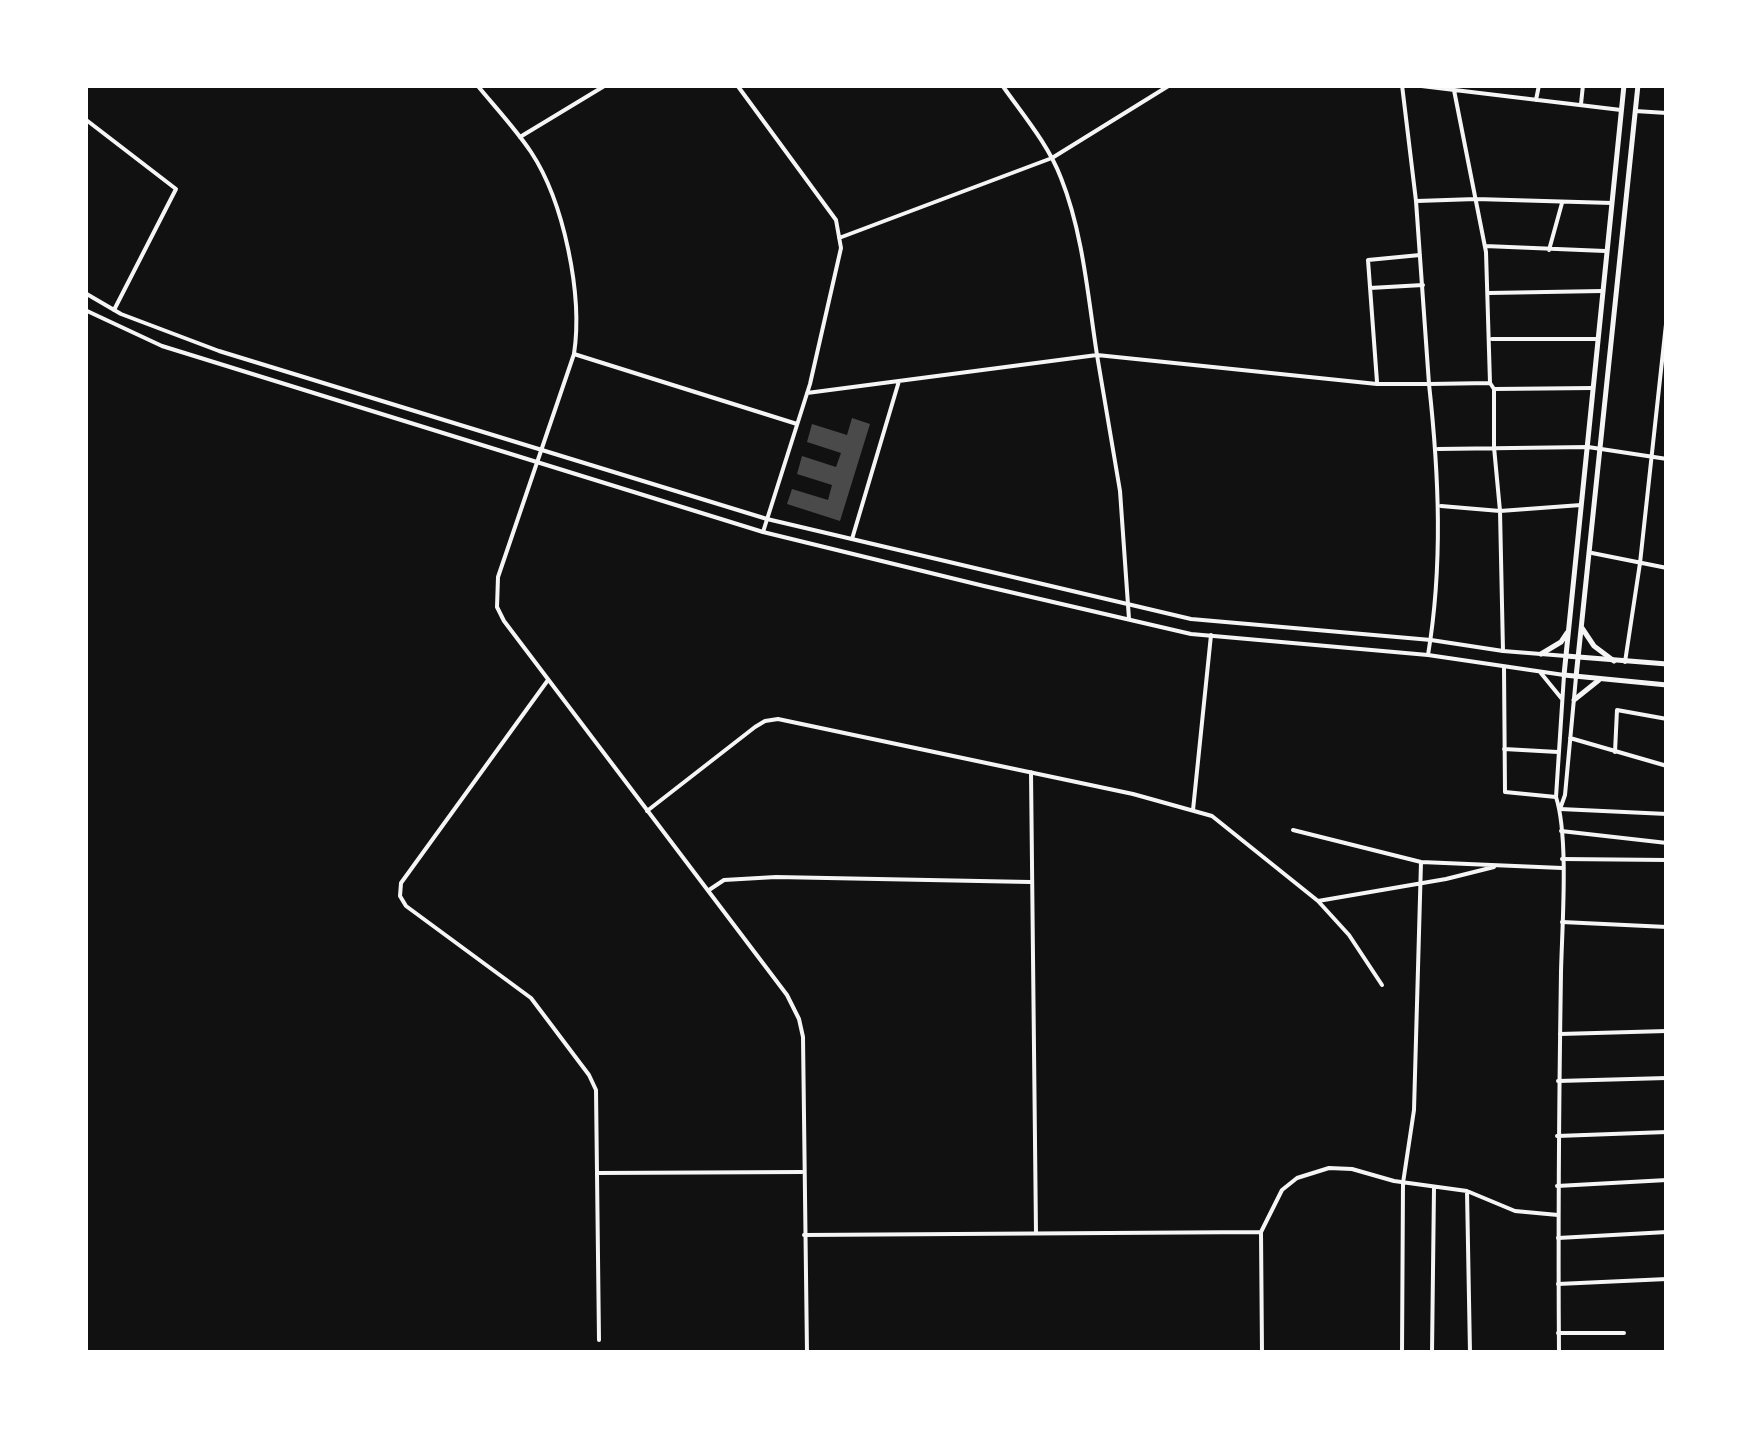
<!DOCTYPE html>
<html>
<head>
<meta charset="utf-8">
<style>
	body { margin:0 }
	#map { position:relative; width:1752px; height:1438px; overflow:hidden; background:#111; font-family:"Open Sans",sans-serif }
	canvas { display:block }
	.frame { position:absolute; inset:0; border:88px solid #fff; pointer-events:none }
</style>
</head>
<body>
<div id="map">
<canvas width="1752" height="1438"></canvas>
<div class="frame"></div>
</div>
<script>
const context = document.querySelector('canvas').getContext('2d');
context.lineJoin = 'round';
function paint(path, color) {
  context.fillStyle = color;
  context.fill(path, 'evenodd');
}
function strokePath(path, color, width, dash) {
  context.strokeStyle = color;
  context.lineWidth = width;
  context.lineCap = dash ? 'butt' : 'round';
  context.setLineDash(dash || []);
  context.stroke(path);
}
paint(new Path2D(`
	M852 418 870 424 840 521 787 504 792 489 828 500 832 485 797 474 802 456 836 467 841 453 807 442 812 424 847 435Z`), '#4a4a4a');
strokePath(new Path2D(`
	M737 85 836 220 841 248 810 384 763 532
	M1402 85 1416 201 1429 384 1490 383 1494 389 1593 388
	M1413 85 1621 110
	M1453 85 1486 252 1490 383
	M1536 100 1539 85
	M1581 104 1583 85
	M1635 111 1667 113
	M85 119 176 189 114 310
	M520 137 606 85
	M1417 201 1476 199 1612 203
	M839 238 1052 158 1170 85
	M1485 246 1605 251
	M1549 250 1562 203
	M1370 288 1423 285
	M1489 293 1602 291
	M1492 339H1597
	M574 354 797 424
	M1377 382 1368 260 1420 255
	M1494 389V447L1500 511 1503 651
	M807 393 1097 355C1088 297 1083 233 1061 178 1048 144 1023 115 1002 85
	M1438 449 1588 447 1667 459
	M1441 506 1500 511 1581 505
	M852 539 899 381
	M1592 553 1667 568
	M1129 619 1120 491 1097 355 1377 384H1429C1439 475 1443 565 1428 655
	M1625 662 1640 563 1667 315
	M1504 668 1505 792 1556 797
	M548 680 401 883 400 896 406 906 531 998 589 1075 596 1090 599 1340
	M1504 749 1558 752
	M1615 752 1617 710 1667 719
	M1031 772 1036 1233
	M1560 809 1667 814
	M1193 810 1211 635
	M647 811 755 727 765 721 778 719 1133 794 1212 816 1318 901 1349 935 1382 985
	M1293 830 1421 862 1562 868
	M1561 831 1667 843
	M1562 859 1667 860
	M709 890 724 880 776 877 1030 882
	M1318 901 1446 879 1494 867
	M1562 922 1667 927
	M1560 1034 1667 1031
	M1558 1081 1667 1078
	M1557 1136 1667 1132
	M597 1173 802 1172
	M1557 1186 1667 1180
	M1467 1191 1470 1353
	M804 1235 1261 1232
	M1558 1238 1667 1232
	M1558 1284 1667 1279
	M1558 1333H1624
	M1262 1353 1261 1232 1282 1190 1297 1178 1329 1168 1352 1169 1394 1181 1467 1191 1515 1211 1558 1215
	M1402 1353 1403 1183 1414 1110 1421 862
	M1414 1353H1507
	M1432 1353 1434 1188`), '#f5f5f5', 4);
strokePath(new Path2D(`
	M477 85C495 107 515 128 531 152 564 202 583 295 574 354L498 577 497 607 504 621 787 995 799 1019 803 1037 807 1353
	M85 293 121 314 219 351 767 519 1191 619 1431 640 1503 651 1566 656
	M85 310 162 346 763 532 984 586 1191 634 1428 655 1564 675 1556 797C1569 837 1562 927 1561 972 1559 1099 1558 1226 1559 1353
	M1540 672 1562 699
	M1570 738 1667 766
	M1560 809 1565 795 1576 677`), '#f5f5f5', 4);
strokePath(new Path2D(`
	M1566 656 1667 664
	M1564 675 1667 685`), '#f5f5f5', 5);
strokePath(new Path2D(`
	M1582 628 1594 646 1614 661
	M1541 654 1561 642 1567 633
	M1564 675 1624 85
	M1576 677 1638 85
	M1574 700 1599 680`), '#f5f5f5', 5);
</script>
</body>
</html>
